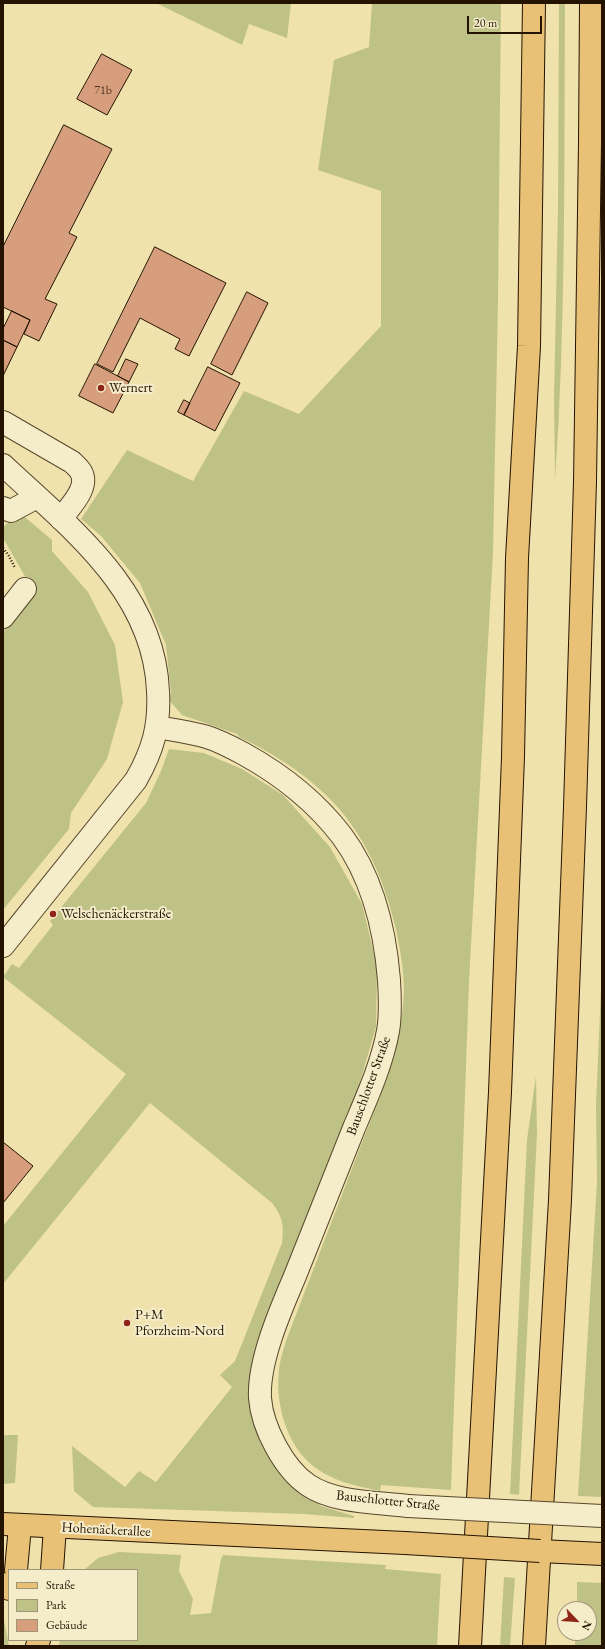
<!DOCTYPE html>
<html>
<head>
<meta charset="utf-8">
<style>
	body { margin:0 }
	#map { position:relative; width:605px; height:1649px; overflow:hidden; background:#f0e2ad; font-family:"EB Garamond",serif }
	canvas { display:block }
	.frame { position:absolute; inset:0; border:4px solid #231300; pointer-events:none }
	.legend { position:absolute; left:8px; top:1569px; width:130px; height:72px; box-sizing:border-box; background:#f5ecca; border:1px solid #a19579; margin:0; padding:5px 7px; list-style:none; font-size:12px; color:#231300 }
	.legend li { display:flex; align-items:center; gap:8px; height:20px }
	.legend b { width:20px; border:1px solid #a19579 }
	.north { position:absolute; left:557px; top:1601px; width:40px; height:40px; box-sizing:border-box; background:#f5ecca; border:1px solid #a19579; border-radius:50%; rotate:115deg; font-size:11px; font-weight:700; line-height:16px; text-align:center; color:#231300 }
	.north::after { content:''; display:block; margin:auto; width:14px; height:18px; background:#8f2418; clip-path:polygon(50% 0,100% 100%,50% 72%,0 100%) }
	.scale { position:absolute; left:467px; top:16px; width:75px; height:18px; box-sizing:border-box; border:2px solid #231300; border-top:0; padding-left:5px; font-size:12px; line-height:14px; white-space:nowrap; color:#231300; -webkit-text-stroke:3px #f5ecca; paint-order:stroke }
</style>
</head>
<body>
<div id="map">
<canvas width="605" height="1649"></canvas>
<div class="frame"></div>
<ul class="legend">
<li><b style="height:5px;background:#e8c176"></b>Straße</li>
<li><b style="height:11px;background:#bfc286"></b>Park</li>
<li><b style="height:11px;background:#d69e7c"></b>Gebäude</li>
</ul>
<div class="north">N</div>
<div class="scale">20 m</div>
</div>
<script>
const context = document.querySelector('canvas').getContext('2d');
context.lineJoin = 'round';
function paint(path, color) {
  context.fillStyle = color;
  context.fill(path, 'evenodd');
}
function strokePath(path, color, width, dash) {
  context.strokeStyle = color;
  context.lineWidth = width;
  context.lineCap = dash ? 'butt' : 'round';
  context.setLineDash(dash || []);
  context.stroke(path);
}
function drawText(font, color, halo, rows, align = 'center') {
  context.font = font + ' "EB Garamond",serif';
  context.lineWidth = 4;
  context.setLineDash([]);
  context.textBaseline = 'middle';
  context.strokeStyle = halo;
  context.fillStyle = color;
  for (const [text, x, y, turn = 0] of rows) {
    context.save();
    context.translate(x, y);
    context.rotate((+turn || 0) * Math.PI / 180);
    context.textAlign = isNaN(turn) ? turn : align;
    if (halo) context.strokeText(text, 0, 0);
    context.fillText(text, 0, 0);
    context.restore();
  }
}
paint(new Path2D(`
	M156 3H291L287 38 249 24 242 45Z
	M372 3H501L498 301 493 553 469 981 451 1490 381 1485 380 1491C356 1486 331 1481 312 1465 286 1444 275 1402 279 1370 280 1359 284 1348 287 1338L389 1072C396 1045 403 1019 404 991 404 970 400 949 396 929 384 879 364 832 327 796 301 771 271 752 239 737L237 734 182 715 169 700 171 693 166 645 140 583 101 536 81 519 127 450 193 481 244 391 299 414 381 326V191L318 170 334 60 369 47Z
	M559 3H565C564 162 566 322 555 481L554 397 558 207Z
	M20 513 52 540V551L88 592 115 645 123 702 107 759 71 813 69 829 3 910V632L34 592 3 538V527Z
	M169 749 204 753 242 769 283 795 330 847 362 904 377 966 376 1027 355 1099 251 1397 296 1488 321 1506 354 1516V1518L304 1514 93 1507 74 1491 72 1446 125 1487 139 1471 156 1482 232 1387 220 1375 235 1361 282 1243C284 1226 283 1217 272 1203L150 1103 3 1284V1226L126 1074 3 977 12 964 19 968 53 925 50 921 146 803 161 771Z
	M602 964V1497L578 1496 597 1182 596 1105Z
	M536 1076 537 1134 519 1495 510 1494 527 1140Z
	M3 1435H18L15 1483 3 1484Z
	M119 1552 181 1555 179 1571 193 1599 190 1615 211 1613 221 1559 223 1555 386 1565 385 1569 441 1574 437 1646H59L60 1640H137V1570H84L98 1558Z
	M504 1577 515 1578 510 1646H500Z
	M577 1582 602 1583V1646H575V1633H589V1609H577Z
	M3 1615 9 1646H3Z`), '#bfc286');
const building = new Path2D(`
	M102 54 132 70 107 115 77 99Z
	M64 125 112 149 69 233 77 237 45 299 57 304 39 341 24 334 30 320 3 307V247Z
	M155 247 226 283 189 356 175 349 180 339 140 318 113 372 97 364Z
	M247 292 268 303 232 375 211 364Z
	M12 311 30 320 17 347 3 340V329Z
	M3 340 17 347 3 376Z
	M126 359 138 364 129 382 118 376Z
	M95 364 129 382 113 413 79 396Z
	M208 367 240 383 215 431 184 415Z
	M184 400 190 403 184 415 178 412Z
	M3 1142 33 1166 3 1203Z`);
paint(building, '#d69e7c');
strokePath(building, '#231300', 1);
const minor = new Path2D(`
	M3 422 72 462C75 465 79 468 81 472 90 488 69 507 61 519
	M3 465C70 528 154 591 158 691 160 726 153 750 136 780L3 946
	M3 508 11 511 37 497
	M3 617 25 589
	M157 727C174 730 191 732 207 737 220 741 233 748 244 754 282 775 316 802 342 836 373 878 385 929 389 980 390 997 391 1015 388 1031 382 1064 367 1097 354 1128 334 1177 315 1227 295 1276 281 1309 258 1361 260 1398 262 1427 284 1469 308 1485 334 1503 378 1502 408 1506`);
const major = new Path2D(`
	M3 1524 405 1543
	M540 1551 602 1554`);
const highway = new Path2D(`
	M16 1570 20 1526
	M52 1570 55 1527
	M3 1584 9 1589
	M37 1646 39 1640
	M470 1646 500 1092 513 757 517 558 529 346 534 3
	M534 1646 560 1200 575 807 585 482 590 143 591 3`);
strokePath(minor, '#56472b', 24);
strokePath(major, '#231300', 24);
strokePath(highway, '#231300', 24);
strokePath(new Path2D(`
	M3 548 9 556 15 568`), '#231300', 2.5, [1, 2]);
strokePath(minor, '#f5ecca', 22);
strokePath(major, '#e8c176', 22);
strokePath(highway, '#e8c176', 22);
const minorBridge = new Path2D(`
	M408 1506 602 1516`);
const majorBridge = new Path2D(`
	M405 1543 540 1551`);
strokePath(minorBridge, '#56472b', 24, []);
strokePath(majorBridge, '#231300', 24, []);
strokePath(minorBridge, '#f5ecca', 22);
strokePath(majorBridge, '#e8c176', 22);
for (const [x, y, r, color] of [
	[101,388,4,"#8f2418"],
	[53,914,4,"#8f2418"],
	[127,1323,4,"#8f2418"]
]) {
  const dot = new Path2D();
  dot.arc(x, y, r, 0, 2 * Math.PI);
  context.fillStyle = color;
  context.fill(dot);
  strokePath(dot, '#f5ecca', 1.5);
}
drawText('12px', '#50361f', null, [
	["71b",103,91]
]);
drawText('14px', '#231300', '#f5ecca', [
	["Wernert",109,388],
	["Welschenäckerstraße",61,914],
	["P+M",135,1315],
	["Pforzheim-Nord",135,1331]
], 'left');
drawText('14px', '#231300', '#f5ecca', [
	["Bauschlotter Straße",369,1086,-70],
	["Bauschlotter Straße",388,1501,6],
	["Hohenäckerallee",106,1530,3]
]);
</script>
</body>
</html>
